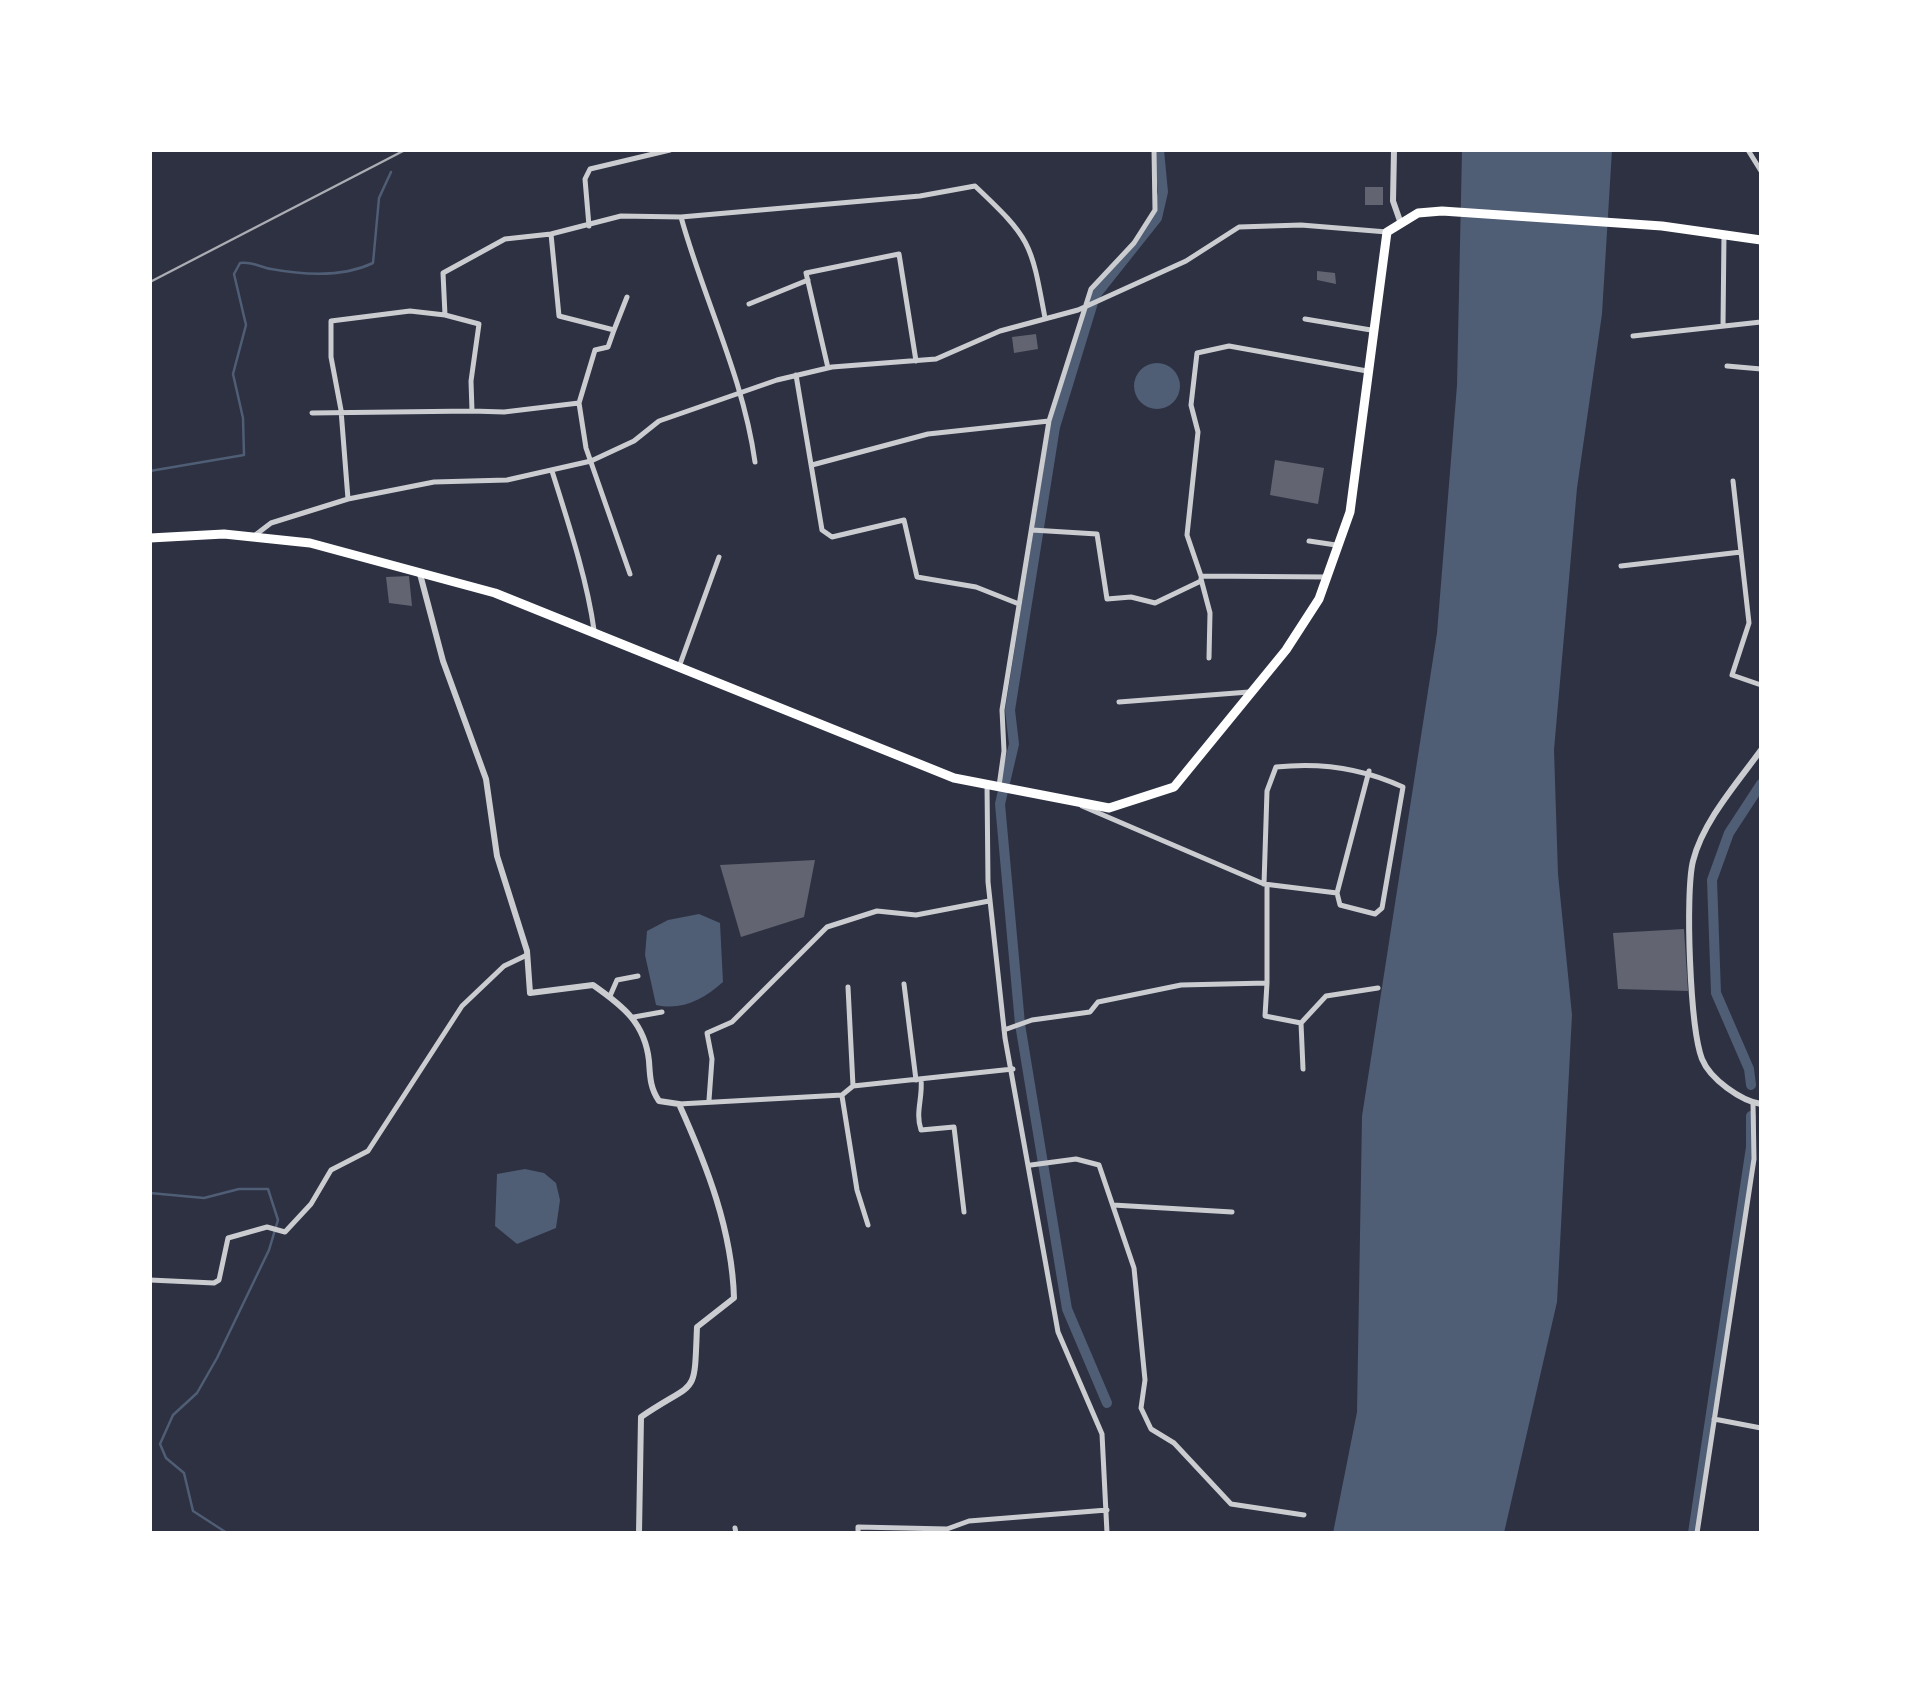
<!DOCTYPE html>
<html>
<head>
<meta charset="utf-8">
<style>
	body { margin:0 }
	#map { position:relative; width:1911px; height:1683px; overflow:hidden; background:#2d3142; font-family:Montserrat,sans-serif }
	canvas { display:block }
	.frame { position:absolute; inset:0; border:152px solid #fff; pointer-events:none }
</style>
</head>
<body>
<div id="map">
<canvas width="1911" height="1683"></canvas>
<div class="frame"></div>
</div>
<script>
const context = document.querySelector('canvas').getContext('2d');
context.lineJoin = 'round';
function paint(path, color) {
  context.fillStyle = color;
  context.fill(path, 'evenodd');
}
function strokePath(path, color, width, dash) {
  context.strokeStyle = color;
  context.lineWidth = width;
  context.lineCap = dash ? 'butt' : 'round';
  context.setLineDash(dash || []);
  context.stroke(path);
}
paint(new Path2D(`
	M1462 150H1612L1602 314 1577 488 1554 750 1558 874 1572 1015 1557 1302 1504 1533H1333L1357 1412 1362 1116 1437 633 1457 385Z
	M1134 386a23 23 0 1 1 46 0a23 23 0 1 1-46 0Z
	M699 914 720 923 723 982C704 999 682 1011 656 1005L645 955 647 931 668 920Z
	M525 1169 544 1173 556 1183 560 1200 556 1228 517 1244 495 1226 497 1174Z`), '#4f5d75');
strokePath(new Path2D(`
	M150 471 244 455 243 418 233 374 246 325 234 274 240 263C251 261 260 267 271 269 304 275 342 278 373 263L379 198 391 172
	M150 1193 204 1198 239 1189H268L278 1220 269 1250 217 1358 197 1393 173 1415 160 1444 166 1458 184 1473 193 1511 227 1533`), '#4f5d75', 2.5);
strokePath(new Path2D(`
	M1751 1085 1749 1069 1716 993 1712 880 1729 833 1761 784
	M1107 1403 1067 1309 1020 1024 1000 804 1014 744 1010 710 1055 427 1095 296 1157 218 1163 192 1159 150
	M1693 1533 1751 1147V1116`), '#4f5d75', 10);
paint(new Path2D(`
	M1365 187H1383V205H1365Z
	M1317 271 1335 273 1336 284 1317 280Z
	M1036 334 1038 349 1014 353 1012 337Z
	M1275 460 1324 468 1318 504 1270 495Z
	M409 576 412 606 389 603 386 577Z
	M815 860 804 917 741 937 720 865Z
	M1684 929 1688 991 1618 989 1613 933Z`), '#626471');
strokePath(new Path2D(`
	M1748 150 1761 171
	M681 217 920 196 975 186C1031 239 1031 242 1045 318
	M589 226 585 179 590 169 670 150
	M551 234 559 316 614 330 608 347 595 350 579 403 586 448 630 574
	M749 304 808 280
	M445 315 479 324 471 381 472 411 504 412 579 403
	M1305 319 1371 330
	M1723 326 1724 234
	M614 330 627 297
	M1633 336 1761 322
	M1727 366 1761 369
	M828 368 806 273 899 254 916 361
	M796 375 822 530 832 537 904 520 917 577 976 587 1019 604
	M312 413 472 411
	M812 465 928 434 1049 421
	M552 471C568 522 587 579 594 630
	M1733 481 1749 623 1732 675 1761 685
	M348 499 341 410 331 357V321L410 311 445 315 443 273 505 239 551 234 621 216 681 217C704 300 743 376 755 462
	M1032 530 1097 534 1107 599 1131 597 1155 603 1201 581
	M254 536 271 523 348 499 434 482 507 480 591 461 634 441 659 421 777 380 832 367 936 359 1000 331 1078 310 1186 261 1239 227 1301 225 1387 232
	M1309 541 1336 545
	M1621 566 1741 552
	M1327 577 1201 576 1187 535 1198 432 1191 405 1197 353 1229 346 1367 371
	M1201 579 1210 613 1209 658
	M679 667 719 557
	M1119 702 1249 692
	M987 784 988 882 1005 1038 1058 1332 1102 1434 1107 1533
	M999 786 1004 751 1002 710 1049 421 1091 289 1134 243 1155 210 1154 150
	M1082 806 1264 884 1337 893 1369 771
	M1264 884 1267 791 1276 767C1321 762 1362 768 1403 787L1382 908 1375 914 1340 905 1337 893
	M1267 983 1265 1016 1301 1023 1326 996 1378 988
	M904 984 916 1080
	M848 987 853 1086
	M610 996 617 980 638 976
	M634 1017 662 1012
	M1301 1023 1303 1069
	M1004 1030 1032 1020 1090 1012 1098 1002 1181 985 1267 983V885
	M921 1079C923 1098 915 1112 921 1130L954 1127 964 1212
	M842 1096 857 1190 868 1225
	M709 1100 712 1059 707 1033 732 1022 827 927 877 911 916 915 989 901
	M679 1104 842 1095 853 1086 1013 1069
	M1031 1165 1076 1159 1099 1165 1134 1268 1145 1380 1141 1408 1151 1429 1174 1443 1231 1504 1304 1515
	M1113 1205 1232 1212
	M150 1280 214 1283 219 1280 228 1238 267 1227 285 1232 311 1204 331 1170 368 1151 462 1006 504 966 527 955
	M1714 1419 1761 1428
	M735 1528 736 1533
	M858 1533V1527L947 1529 969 1521 1107 1510
	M1697 1533 1754 1159 1753 1103`), '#caccd0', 5);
strokePath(new Path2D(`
	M1394 150 1393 201 1400 221
	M420 574 443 661 486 779 497 856 527 951 530 993 593 985C623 1006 645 1023 649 1061 650 1076 650 1088 659 1101L679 1104C707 1166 732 1230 734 1298L697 1327C694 1400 698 1378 641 1417L639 1533
	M1761 750C1738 782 1703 821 1693 861 1685 893 1690 1028 1702 1059 1710 1079 1741 1101 1761 1104`), '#caccd0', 6);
strokePath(new Path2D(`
	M150 538 224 534 310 543 495 593 954 778 1109 808 1174 787 1286 650 1319 599 1350 512 1387 232 1418 213 1442 211 1662 226 1761 240`), '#fff', 9);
strokePath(new Path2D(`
	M150 282 405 150`), '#abadb3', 2.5);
</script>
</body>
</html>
